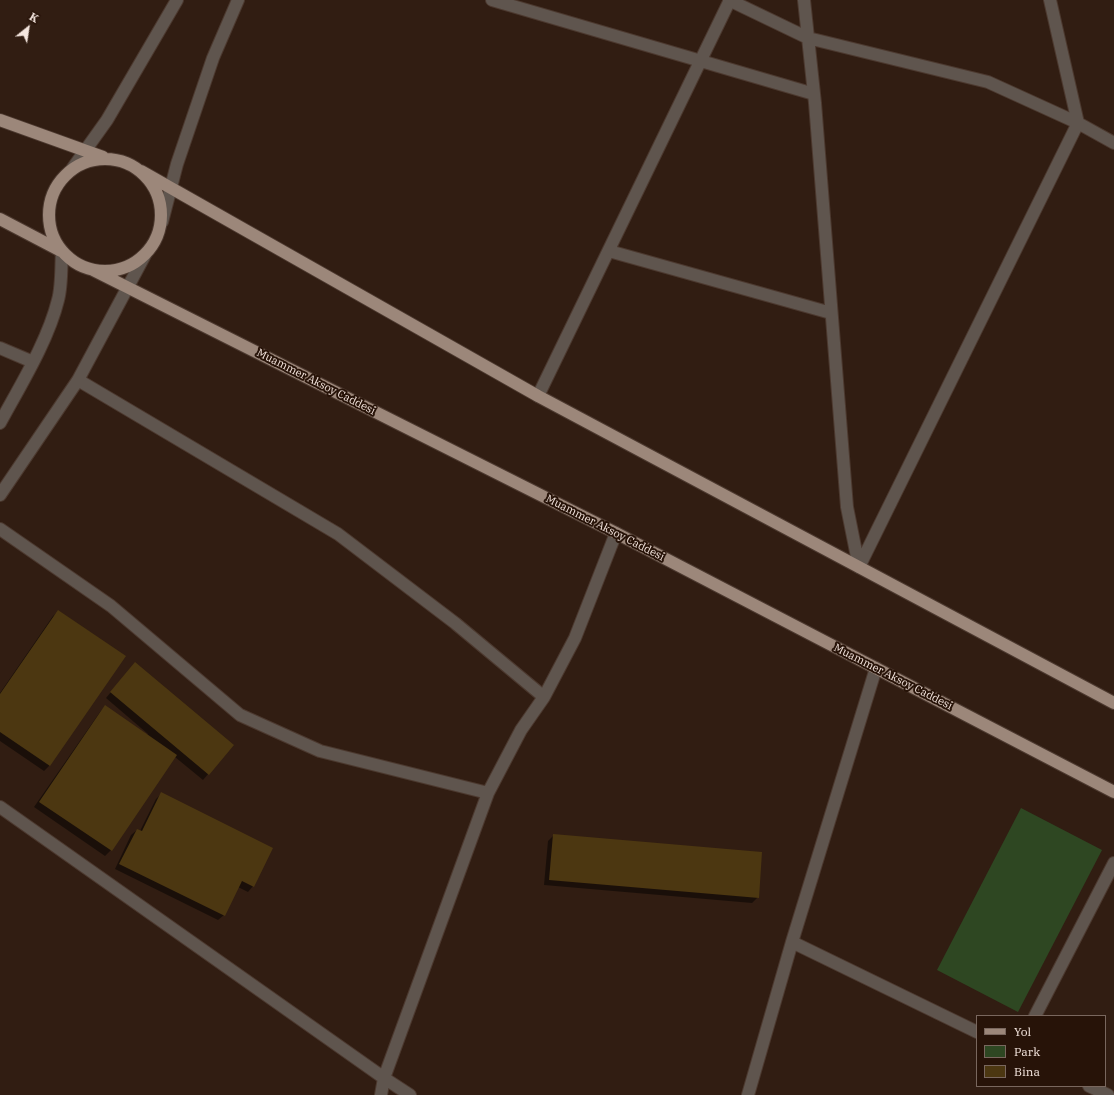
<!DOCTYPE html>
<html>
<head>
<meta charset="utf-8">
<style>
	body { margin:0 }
	#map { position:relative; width:1114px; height:1095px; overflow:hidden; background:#311d12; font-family:"IBM Plex Serif",serif }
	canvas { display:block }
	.legend { position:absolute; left:976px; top:1015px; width:130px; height:72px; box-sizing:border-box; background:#271308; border:1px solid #79675e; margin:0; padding:5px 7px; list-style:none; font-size:12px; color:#f5e6df }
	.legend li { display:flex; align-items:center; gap:8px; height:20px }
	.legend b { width:20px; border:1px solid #79675e }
	.north { position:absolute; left:8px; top:8px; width:40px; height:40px; -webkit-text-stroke:3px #271308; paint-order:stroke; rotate:30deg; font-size:11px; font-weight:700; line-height:16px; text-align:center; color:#f5e6df }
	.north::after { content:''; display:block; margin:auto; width:14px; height:18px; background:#f5e6df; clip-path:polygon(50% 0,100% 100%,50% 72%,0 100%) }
</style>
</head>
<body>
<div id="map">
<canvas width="1114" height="1095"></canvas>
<ul class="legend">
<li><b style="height:5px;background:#9c877a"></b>Yol</li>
<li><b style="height:11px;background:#2e4722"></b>Park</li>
<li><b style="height:11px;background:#4c3711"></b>Bina</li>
</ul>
<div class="north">K</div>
</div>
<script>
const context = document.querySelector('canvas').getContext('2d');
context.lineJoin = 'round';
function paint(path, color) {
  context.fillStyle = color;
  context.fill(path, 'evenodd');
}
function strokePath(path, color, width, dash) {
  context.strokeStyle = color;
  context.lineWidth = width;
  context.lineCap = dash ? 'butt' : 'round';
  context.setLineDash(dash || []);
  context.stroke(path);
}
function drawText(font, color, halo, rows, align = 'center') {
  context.font = font + ' "IBM Plex Serif",serif';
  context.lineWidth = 4;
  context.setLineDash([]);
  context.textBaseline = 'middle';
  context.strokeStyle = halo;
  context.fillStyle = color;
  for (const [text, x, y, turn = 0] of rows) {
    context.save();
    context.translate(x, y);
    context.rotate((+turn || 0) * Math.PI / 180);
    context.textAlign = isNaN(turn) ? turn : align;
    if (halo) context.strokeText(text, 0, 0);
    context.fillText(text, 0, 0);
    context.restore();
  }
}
paint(new Path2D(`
	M1021 808 1102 850 1018 1012 937 970Z`), '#2e4722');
paint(new Path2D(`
	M59 611 125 656 49 766 44 771 0 741V693L53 616Z
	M130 669 233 745 203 780 175 757 111 850 105 856 34 807 100 712 105 706 147 735 148 734 106 698Z
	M161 794 253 886 248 892 238 887 224 915 218 920 115 869 131 835 137 830 140 831 156 799Z
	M553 836 758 897 752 903 544 885 548 841Z`), '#0007');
paint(new Path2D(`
	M58 610 126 656 50 766 0 732V694Z
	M135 662 234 745 209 775 110 692Z
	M105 705 177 755 112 851 39 802Z
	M161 792 273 848 254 887 242 881 225 916 119 864 137 829 142 831Z
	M553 834 762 852 759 898 549 880Z`), '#4c3711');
const minor = new Path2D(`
	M492 0 814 94
	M729 0 808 38 988 82 1078 123 1114 143
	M804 0 815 103 847 507 859 567
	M72 169 107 120 177 0
	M162 222 177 164 213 58 238 0
	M609 251 831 313
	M0 348 33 362
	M78 380 338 534 455 623 544 697 521 730 488 793 384 1078 381 1095
	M538 396 730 0
	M0 423C20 386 48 341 58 300 62 286 61 266 62 251
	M0 495 78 380 145 255
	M0 529 111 606 240 715 320 751 488 793
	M859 567 1078 123 1050 0
	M544 697 575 638 616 533
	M0 807 384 1078 410 1095
	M792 942 977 1032
	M1035 1016 1114 863
	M1089 1086 1108 1095
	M748 1095 792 942 876 668`);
const major = new Path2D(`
	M0 120 103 157
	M49 215a56 56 0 1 1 112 0a56 56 0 1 1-112 0Z
	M141 171 538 396 1114 703
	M0 219 61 251
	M93 270 616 533 1114 792`);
strokePath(minor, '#4c392f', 14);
strokePath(major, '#4c392f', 14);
strokePath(minor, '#5f554e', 12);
strokePath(major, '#9c877a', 12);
drawText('11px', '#f5e6df', '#271308', [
	["Muammer Aksoy Caddesi",316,382,27],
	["Muammer Aksoy Caddesi",605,528,27],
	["Muammer Aksoy Caddesi",893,677,27]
]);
</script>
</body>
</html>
